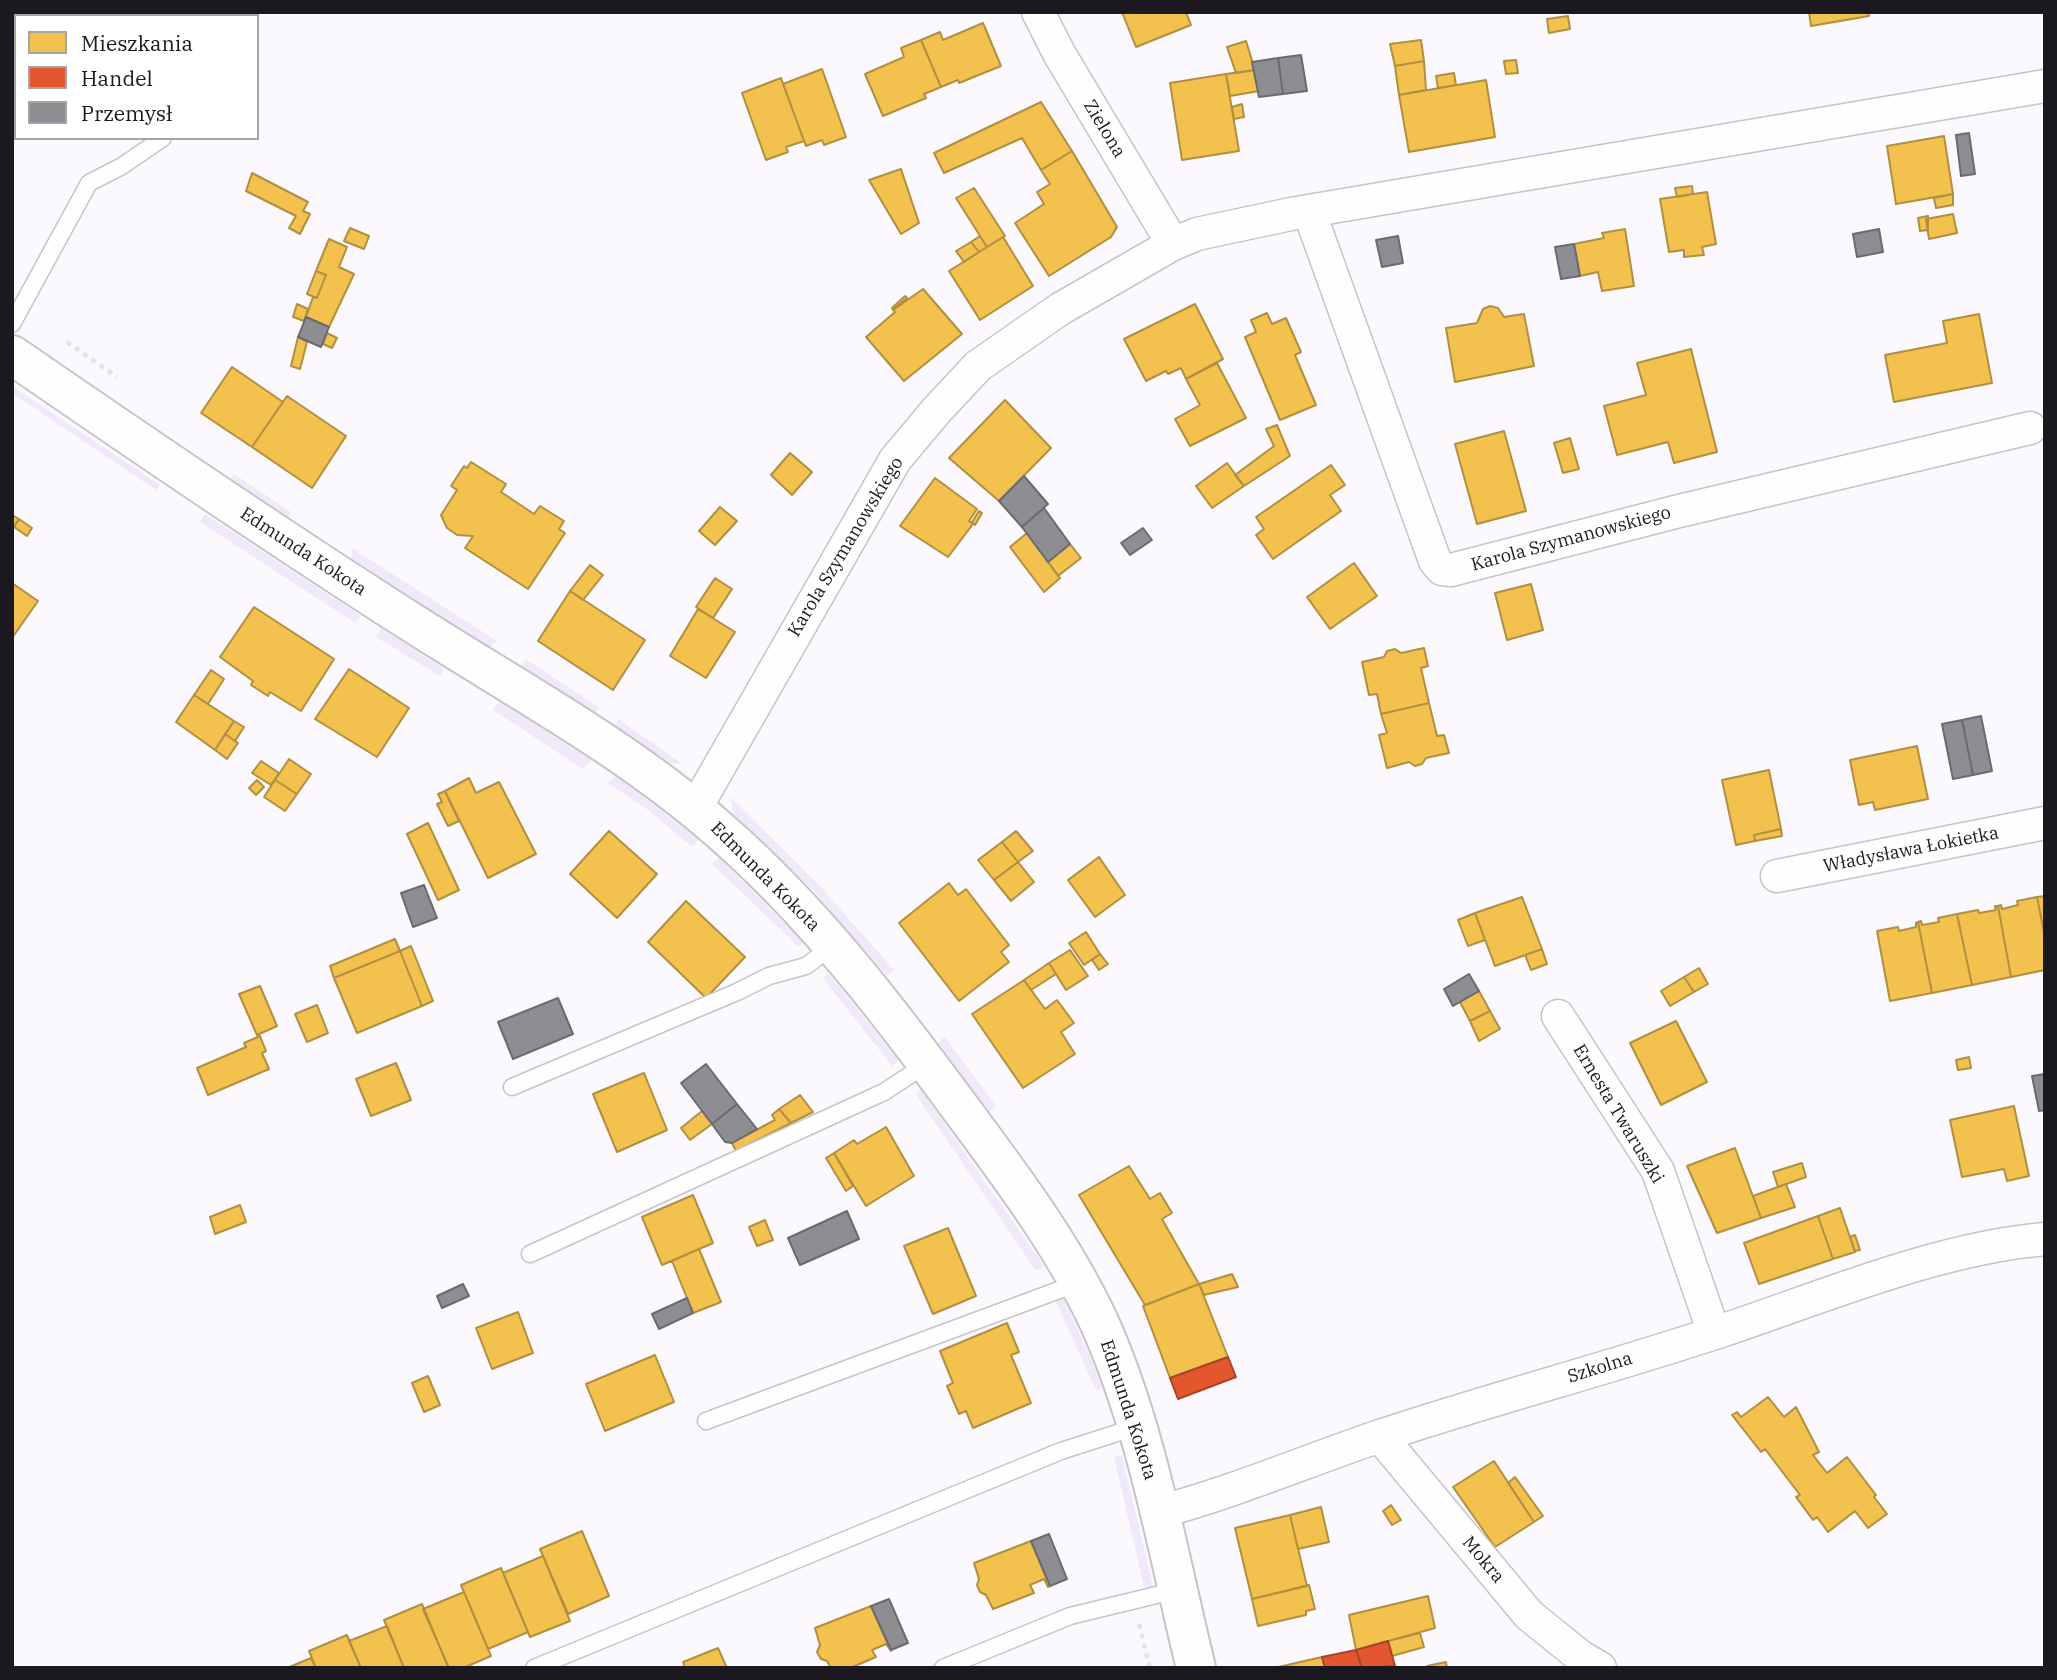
<!DOCTYPE html>
<html>
<head>
<meta charset="utf-8">
<style>
	body { margin:0 }
	#map { position:relative; width:2057px; height:1680px; overflow:hidden; background:#fbf9fd; font-family:"IBM Plex Serif",serif }
	canvas { display:block }
	.frame { position:absolute; inset:0; border:14px solid #1b191f; pointer-events:none }
	.legend { position:absolute; left:14px; top:14px; width:245px; height:126px; box-sizing:border-box; background:#fff; border:2px solid #a4a3a5; margin:0; padding:9px 12px; list-style:none; font-size:21px; color:#1b191f }
	.legend li { display:flex; align-items:center; gap:14px; height:35px }
	.legend b { width:35px; border:2px solid #a4a3a5 }
</style>
</head>
<body>
<div id="map">
<canvas width="2057" height="1680"></canvas>
<div class="frame"></div>
<ul class="legend">
<li><b style="height:19px;background:#f2c14e"></b>Mieszkania</li>
<li><b style="height:19px;background:#e4572e"></b>Handel</li>
<li><b style="height:19px;background:#8d8d92"></b>Przemysł</li>
</ul>
</div>
<script>
const context = document.querySelector('canvas').getContext('2d');
context.lineJoin = 'round';
function paint(path, color) {
  context.fillStyle = color;
  context.fill(path, 'evenodd');
}
function strokePath(path, color, width, dash) {
  context.strokeStyle = color;
  context.lineWidth = width;
  context.lineCap = dash ? 'butt' : 'round';
  context.setLineDash(dash || []);
  context.stroke(path);
}
function drawText(font, color, halo, rows, align = 'center') {
  context.font = font + ' "IBM Plex Serif",serif';
  context.lineWidth = 7;
  context.setLineDash([]);
  context.textBaseline = 'middle';
  context.strokeStyle = halo;
  context.fillStyle = color;
  for (const [text, x, y, turn = 0] of rows) {
    context.save();
    context.translate(x, y);
    context.rotate((+turn || 0) * Math.PI / 180);
    context.textAlign = isNaN(turn) ? turn : align;
    if (halo) context.strokeText(text, 0, 0);
    context.fillText(text, 0, 0);
    context.restore();
  }
}
paint(new Path2D(`
	M12 386 160 485 156 490 12 393Z
	M234 474 291 512 286 519 229 481Z
	M205 514 361 616 355 623 200 522Z
	M352 548 497 641 490 647 351 562Z
	M381 628 444 669 440 676 376 637Z
	M525 659 599 707 595 714 522 667Z
	M499 701 591 760 583 769 493 710Z
	M618 719 683 764H672L615 727Z
	M616 776 699 840 692 847 648 810 608 783Z
	M729 796 819 885 894 970 887 976 812 889 741 822 734 814Z
	M719 857 803 942 799 947 712 864Z
	M828 973 899 1061 892 1066 823 978Z
	M945 1037 996 1106 989 1112 938 1042Z
	M921 1090 1044 1266 1036 1271 916 1095Z
	M1060 1291 1090 1356 1102 1388 1096 1390 1053 1295Z
	M1122 1456 1153 1586 1144 1587 1114 1457Z`), '#efe9f9');
const homes = new Path2D(`
	M1122 12H1186L1191 25 1136 47Z
	M1809 12H1868L1869 16 1811 26Z
	M1568 16 1570 29 1549 33 1547 19Z
	M983 23 1001 66 959 83 958 80 941 87 921 40 940 32 943 40Z
	M921 40 941 87 924 94 926 98 883 116 865 74 904 57 901 48Z
	M1421 40 1424 61 1395 66 1390 44Z
	M1246 41 1255 70 1236 73 1227 47Z
	M1516 60 1518 73 1506 74 1504 61Z
	M1424 61 1426 90 1399 95 1395 66Z
	M822 69 846 137 824 145 822 140 806 146 783 84Z
	M1255 70 1259 91 1230 96 1226 74Z
	M1454 73 1456 85 1438 88 1436 76Z
	M1226 74 1239 151 1182 160 1170 83Z
	M781 78 804 141 786 147 788 152 766 160 742 93Z
	M1486 80 1495 137 1409 152 1399 95Z
	M1041 102 1072 151 1041 170 1022 138 944 173 934 153Z
	M1242 104 1244 117 1234 119 1232 107Z
	M1944 136 1953 194 1896 204 1887 146Z
	M1072 151 1117 227 1111 237 1049 276 1015 223 1044 204 1037 192 1050 184 1041 170Z
	M901 169 919 223 901 234 869 180Z
	M252 173 308 202 303 211 310 214 300 234 289 228 296 216 246 191Z
	M1692 186 1693 194 1677 197 1675 188Z
	M974 188 1005 236 987 247 956 198Z
	M1707 192 1716 244 1702 247 1704 255 1684 257V250L1669 252 1660 199Z
	M1953 194V205L1936 208 1934 198Z
	M1953 214 1957 233 1929 239 1926 219Z
	M1928 216V230L1920 231 1918 218Z
	M350 228 369 236 364 249 344 241Z
	M1625 229 1634 286 1602 291 1598 272 1580 276 1574 244 1604 238 1602 233Z
	M980 236 987 247 979 252 971 242Z
	M1003 237 1033 286 980 320 949 271Z
	M329 239 347 247 339 267 354 274 329 327 306 317 313 297 317 298 326 275 316 271Z
	M971 242 979 252 964 262 956 251Z
	M316 271 326 275 317 298 307 294Z
	M923 289 962 334 904 381 866 337 895 312 893 310Z
	M905 296 907 298 893 310 892 308Z
	M297 304 308 309 304 321 293 317Z
	M1195 304 1223 359 1186 379 1181 368 1168 374 1166 371 1146 381 1124 339Z
	M1490 306 1498 308 1504 317 1524 314 1534 366 1455 382 1446 328 1477 323 1483 309Z
	M1267 313 1272 324 1286 318 1301 352 1295 355 1316 405 1280 420 1245 337 1256 332 1251 320Z
	M1979 314 1992 383 1894 402 1885 355 1947 343 1943 321Z
	M327 333 337 338 332 348 323 344Z
	M298 337 307 342 300 369 291 366Z
	M1691 349 1717 452 1674 463 1668 442 1617 455 1604 406 1646 395 1637 363Z
	M1217 363 1246 418 1190 446 1175 419 1200 405 1186 379Z
	M232 367 283 402 252 447 201 413Z
	M287 396 346 436 312 488 252 447Z
	M1005 400 1051 448 999 501 949 458Z
	M1277 425 1290 456 1244 486 1235 475 1274 446 1266 429Z
	M1504 431 1526 511 1477 524 1455 444Z
	M1570 438 1579 469 1563 473 1554 443Z
	M790 453 812 472 792 495 771 475Z
	M471 462 506 484 501 492 534 514 540 506 564 521 559 529 565 533 528 589 465 548 473 536 457 535 447 528 441 515 457 490 451 486 464 466 467 468Z
	M1227 463 1244 486 1212 508 1196 486Z
	M1331 465 1345 485 1330 495 1341 511 1273 559 1256 535 1264 529 1256 517Z
	M935 478 977 509 969 521 973 524 948 557 900 526Z
	M720 507 737 521 715 545 699 531Z
	M979 511 982 513 975 525 972 522Z
	M12 515 19 519 12 529Z
	M19 519 32 528 27 536 14 527Z
	M1027 533 1060 578 1044 592 1010 547Z
	M1070 544 1081 558 1058 576 1048 562Z
	M1354 563 1377 596 1330 629 1307 597Z
	M590 565 603 575 583 600 570 591Z
	M715 578 732 589 713 618 696 607Z
	M12 583 38 601 12 638Z
	M1531 584 1543 630 1507 640 1495 593Z
	M570 591 645 640 613 690 538 641Z
	M254 607 334 659 301 711 270 692 268 696 251 685 253 681 220 657Z
	M698 609 735 632 706 678 670 656Z
	M1424 648 1428 666 1421 668 1429 703 1381 714 1377 694 1369 695 1362 662 1384 657 1387 651 1395 649 1401 653Z
	M349 669 409 708 377 757 315 719Z
	M211 670 224 679 208 704 194 695Z
	M194 695 234 721 215 750 176 722Z
	M1429 703 1437 736 1444 735 1449 753 1426 758 1422 764 1415 766 1409 762 1387 768 1379 735 1387 733 1381 714Z
	M234 721 244 727 235 741 225 734Z
	M225 734 238 743 227 759 215 750Z
	M1917 746 1928 799 1875 810 1873 802 1859 805 1850 760Z
	M289 759 311 774 297 794 275 780Z
	M261 761 279 773 271 785 252 773Z
	M1769 770 1781 829 1754 835 1755 841 1736 845 1722 780Z
	M469 778 476 793 499 782 536 854 488 878 445 791Z
	M257 780 264 787 256 795 249 788Z
	M275 780 297 794 285 811 264 797Z
	M445 791 459 821 448 826 437 804 442 802 438 794Z
	M428 823 459 890 438 900 407 834Z
	M1781 829 1782 836 1755 841 1754 835Z
	M609 831 657 874 617 918 570 874Z
	M1016 831 1033 851 1018 862 1002 842Z
	M1002 842 1018 862 994 880 978 860Z
	M1099 857 1125 895 1095 917 1068 880Z
	M1018 862 1034 882 1011 901 994 880Z
	M949 883 958 895 966 889 1009 945 1001 952 1009 962 959 1001 899 923Z
	M2045 896V937L2037 897Z
	M1522 897 1542 949 1495 966 1475 913Z
	M2037 897 2045 937V970L2011 977 1998 906 2001 905 2002 909 2018 905 2017 901Z
	M686 901 745 957 706 998 648 942Z
	M1995 906H1998L2011 977 1972 985 1957 914 1978 910 1979 913 1996 910Z
	M1475 913 1485 940 1468 946 1458 920Z
	M1957 914 1972 985 1932 993 1918 922 1921 921 1922 925 1939 922 1938 918Z
	M1918 922 1932 993 1890 1001 1877 931 1898 927 1899 931 1916 927V923Z
	M1086 932 1100 954 1084 965 1069 943Z
	M395 939 400 951 334 978 330 966Z
	M411 946 433 1001 422 1006 400 951Z
	M1542 949 1547 964 1531 970 1525 955Z
	M1070 950 1088 976 1066 990 1049 963Z
	M400 951 422 1006 357 1033 334 978Z
	M1100 954 1108 964 1099 970 1092 960Z
	M1049 963 1056 974 1031 990 1024 980Z
	M1699 968 1708 984 1694 992 1684 977Z
	M1684 977 1694 992 1670 1006 1661 991Z
	M1024 980 1045 1009 1057 1000 1074 1023 1061 1032 1075 1054 1023 1088 972 1014Z
	M260 986 277 1026 257 1035 239 994Z
	M1479 991 1490 1011 1470 1021 1460 1002Z
	M317 1005 328 1033 307 1042 295 1014Z
	M1490 1011 1500 1029 1479 1041 1470 1021Z
	M1676 1021 1707 1082 1661 1105 1630 1043Z
	M260 1036 266 1051 262 1053 269 1069 208 1095 197 1068 246 1047 244 1043Z
	M1969 1057 1971 1068 1958 1070 1956 1060Z
	M396 1063 411 1100 371 1116 356 1079Z
	M644 1073 667 1130 617 1152 593 1094Z
	M800 1095 813 1112 791 1123 779 1109Z
	M2014 1106 2029 1176 2007 1181 2004 1169 1962 1177 1950 1120Z
	M779 1109 791 1123 736 1151 732 1143 775 1120 772 1115Z
	M702 1111 712 1124 690 1140 681 1128Z
	M886 1127 914 1176 866 1206 834 1153 854 1140 857 1144Z
	M1735 1148 1761 1218 1717 1233 1687 1166Z
	M834 1153 853 1186 846 1191 826 1158Z
	M1802 1163 1806 1177 1778 1187 1773 1172Z
	M1129 1166 1150 1199 1160 1193 1172 1213 1162 1219 1199 1284 1145 1305 1079 1195Z
	M1786 1184 1795 1207 1761 1218 1753 1196Z
	M693 1195 713 1243 662 1265 642 1217Z
	M240 1205 246 1222 215 1234 210 1217Z
	M1840 1208 1855 1252 1833 1259 1818 1216Z
	M1818 1216 1833 1259 1759 1284 1744 1243Z
	M765 1220 773 1240 757 1246 749 1227Z
	M948 1228 976 1296 933 1314 904 1246Z
	M1855 1235 1860 1250 1855 1251 1850 1237Z
	M699 1249 721 1302 693 1313 672 1261Z
	M1232 1274 1238 1287 1204 1295 1199 1284Z
	M1199 1284 1228 1357 1170 1378 1143 1306Z
	M518 1312 533 1353 492 1369 476 1328Z
	M1007 1323 1019 1352 1011 1355 1031 1403 973 1428 966 1411 959 1414 947 1386 953 1383 940 1351Z
	M655 1355 674 1402 605 1431 586 1384Z
	M428 1376 440 1405 424 1412 412 1383Z
	M1768 1397 1784 1417 1796 1407 1819 1452 1813 1455 1827 1473 1847 1457 1876 1495 1874 1497 1887 1514 1868 1528 1855 1511 1828 1532 1817 1517 1813 1520 1796 1497 1800 1495 1765 1449 1761 1452 1732 1415 1737 1412 1741 1417Z
	M1494 1461 1534 1522 1495 1547 1453 1487Z
	M1515 1477 1543 1516 1534 1522 1508 1483Z
	M1391 1505 1401 1520 1392 1525 1383 1511Z
	M1321 1507 1329 1542 1298 1549 1290 1515Z
	M1290 1515 1307 1586 1252 1599 1235 1528Z
	M582 1531 609 1596 568 1614 540 1549Z
	M1031 1541 1050 1586 1048 1587 1044 1579 1030 1585 1034 1593 993 1609 986 1595 980 1592 977 1585 979 1579 974 1563Z
	M543 1556 570 1621 530 1637 503 1573Z
	M501 1568 528 1632 488 1649 461 1585Z
	M1309 1585 1315 1609 1306 1611V1615L1258 1626 1252 1599Z
	M464 1592 491 1656 463 1668H449L423 1609Z
	M1428 1596 1435 1628 1356 1650 1349 1615Z
	M422 1604 448 1667V1668H404L384 1620Z
	M871 1606 891 1651 886 1644 872 1650 876 1657 850 1668H831L827 1661 821 1659 817 1652 820 1645 815 1628Z
	M387 1626 404 1668H361L349 1641Z
	M1420 1633 1424 1647 1392 1656 1388 1641Z
	M347 1635 361 1668H316L309 1651Z
	M718 1648 727 1668H685L683 1662Z
	M1322 1657 1325 1668H1274Z
	M311 1658 316 1668H287Z
	M1446 1662 1447 1668H1428L1427 1666Z`);
paint(homes, '#f2c14e');
strokePath(homes, '#b28f40', 2);
const shops = new Path2D(`
	M1228 1357 1236 1377 1178 1399 1170 1378Z
	M1388 1641 1395 1666 1362 1668 1356 1650Z
	M1356 1650 1362 1668H1325L1322 1657Z`);
paint(shops, '#e4572e');
strokePath(shops, '#a8442a', 2);
const industry = new Path2D(`
	M1301 55 1307 91 1283 94 1278 58Z
	M1278 58 1283 94 1259 97 1252 62Z
	M1969 133 1975 174 1961 176 1956 135Z
	M1879 229 1883 252 1857 257 1853 234Z
	M1398 236 1403 263 1382 267 1376 240Z
	M1574 244 1580 276 1561 279 1555 247Z
	M306 317 329 327 321 347 298 337Z
	M1024 476 1048 504 1022 527 999 501Z
	M1044 508 1070 544 1048 562 1022 527Z
	M1143 528 1152 540 1130 555 1121 543Z
	M1981 716 1992 771 1973 775 1962 720Z
	M1962 720 1973 775 1953 779 1942 724Z
	M424 885 437 918 413 927 401 893Z
	M1469 974 1479 991 1453 1006 1444 989Z
	M558 998 573 1034 513 1059 498 1022Z
	M706 1064 737 1104 712 1124 681 1083Z
	M2045 1074V1110L2039 1111 2032 1076Z
	M737 1104 757 1129 732 1143 725 1142 712 1124Z
	M847 1211 859 1239 800 1265 788 1238Z
	M463 1284 469 1296 442 1308 437 1296Z
	M687 1298 693 1313 659 1329 652 1314Z
	M1049 1534 1067 1579 1050 1586 1031 1541Z
	M889 1599 908 1643 891 1650 871 1606Z`);
paint(industry, '#8d8d92');
strokePath(industry, '#6b6a70', 2);
const lane = new Path2D(`
	M12 324 89 183 122 166 163 138
	M512 1087 737 992 769 976 806 966 834 945
	M530 1254 884 1092 928 1063
	M706 1421 1078 1283
	M534 1668 1061 1451 1136 1427
	M943 1668 1070 1616 1177 1590`);
const street = new Path2D(`
	M1038 12 1060 55 1173 244
	M1309 211 1435 561 1442 569 1451 570 1679 511 2030 428
	M695 809 895 460 936 411 978 366 1060 309 1173 244 1197 234 1291 214 2045 86
	M1777 876 2045 823
	M1558 1016 1658 1171 1714 1333
	M1380 1436 1529 1615 1581 1657 1600 1668
	M1159 1512C1234 1492 1306 1461 1380 1436 1494 1398 1610 1368 1724 1330 1825 1296 1939 1248 2045 1239`);
const secondary = new Path2D(`
	M12 355C144 446 276 536 411 622 514 688 624 747 717 828 813 911 889 1011 964 1113 1013 1179 1064 1247 1099 1322 1147 1428 1168 1554 1196 1668`);
strokePath(lane, '#c6c4c9', 19);
strokePath(street, '#c6c4c9', 35);
strokePath(secondary, '#c6c4c9', 42);
strokePath(new Path2D(`
	M67 342 117 377
	M1139 1624 1150 1668`), '#e4e4e5', 4.5, [5, 5]);
strokePath(lane, '#fefeff', 16);
strokePath(street, '#fefeff', 32);
strokePath(secondary, '#fefeff', 38);
drawText('18px', '#1b191f', '#fff', [
	["Zielona",1104,129,59],
	["Karola Szymanowskiego",1571,539,-15],
	["Karola Szymanowskiego",846,547,-59],
	["Edmunda Kokota",303,552,33],
	["Władysława Łokietka",1911,850,-11],
	["Edmunda Kokota",765,877,45],
	["Ernesta Twaruszki",1618,1114,59],
	["Szkolna",1600,1368,-17],
	["Edmunda Kokota",1128,1410,72],
	["Mokra",1483,1560,50]
]);
</script>
</body>
</html>
